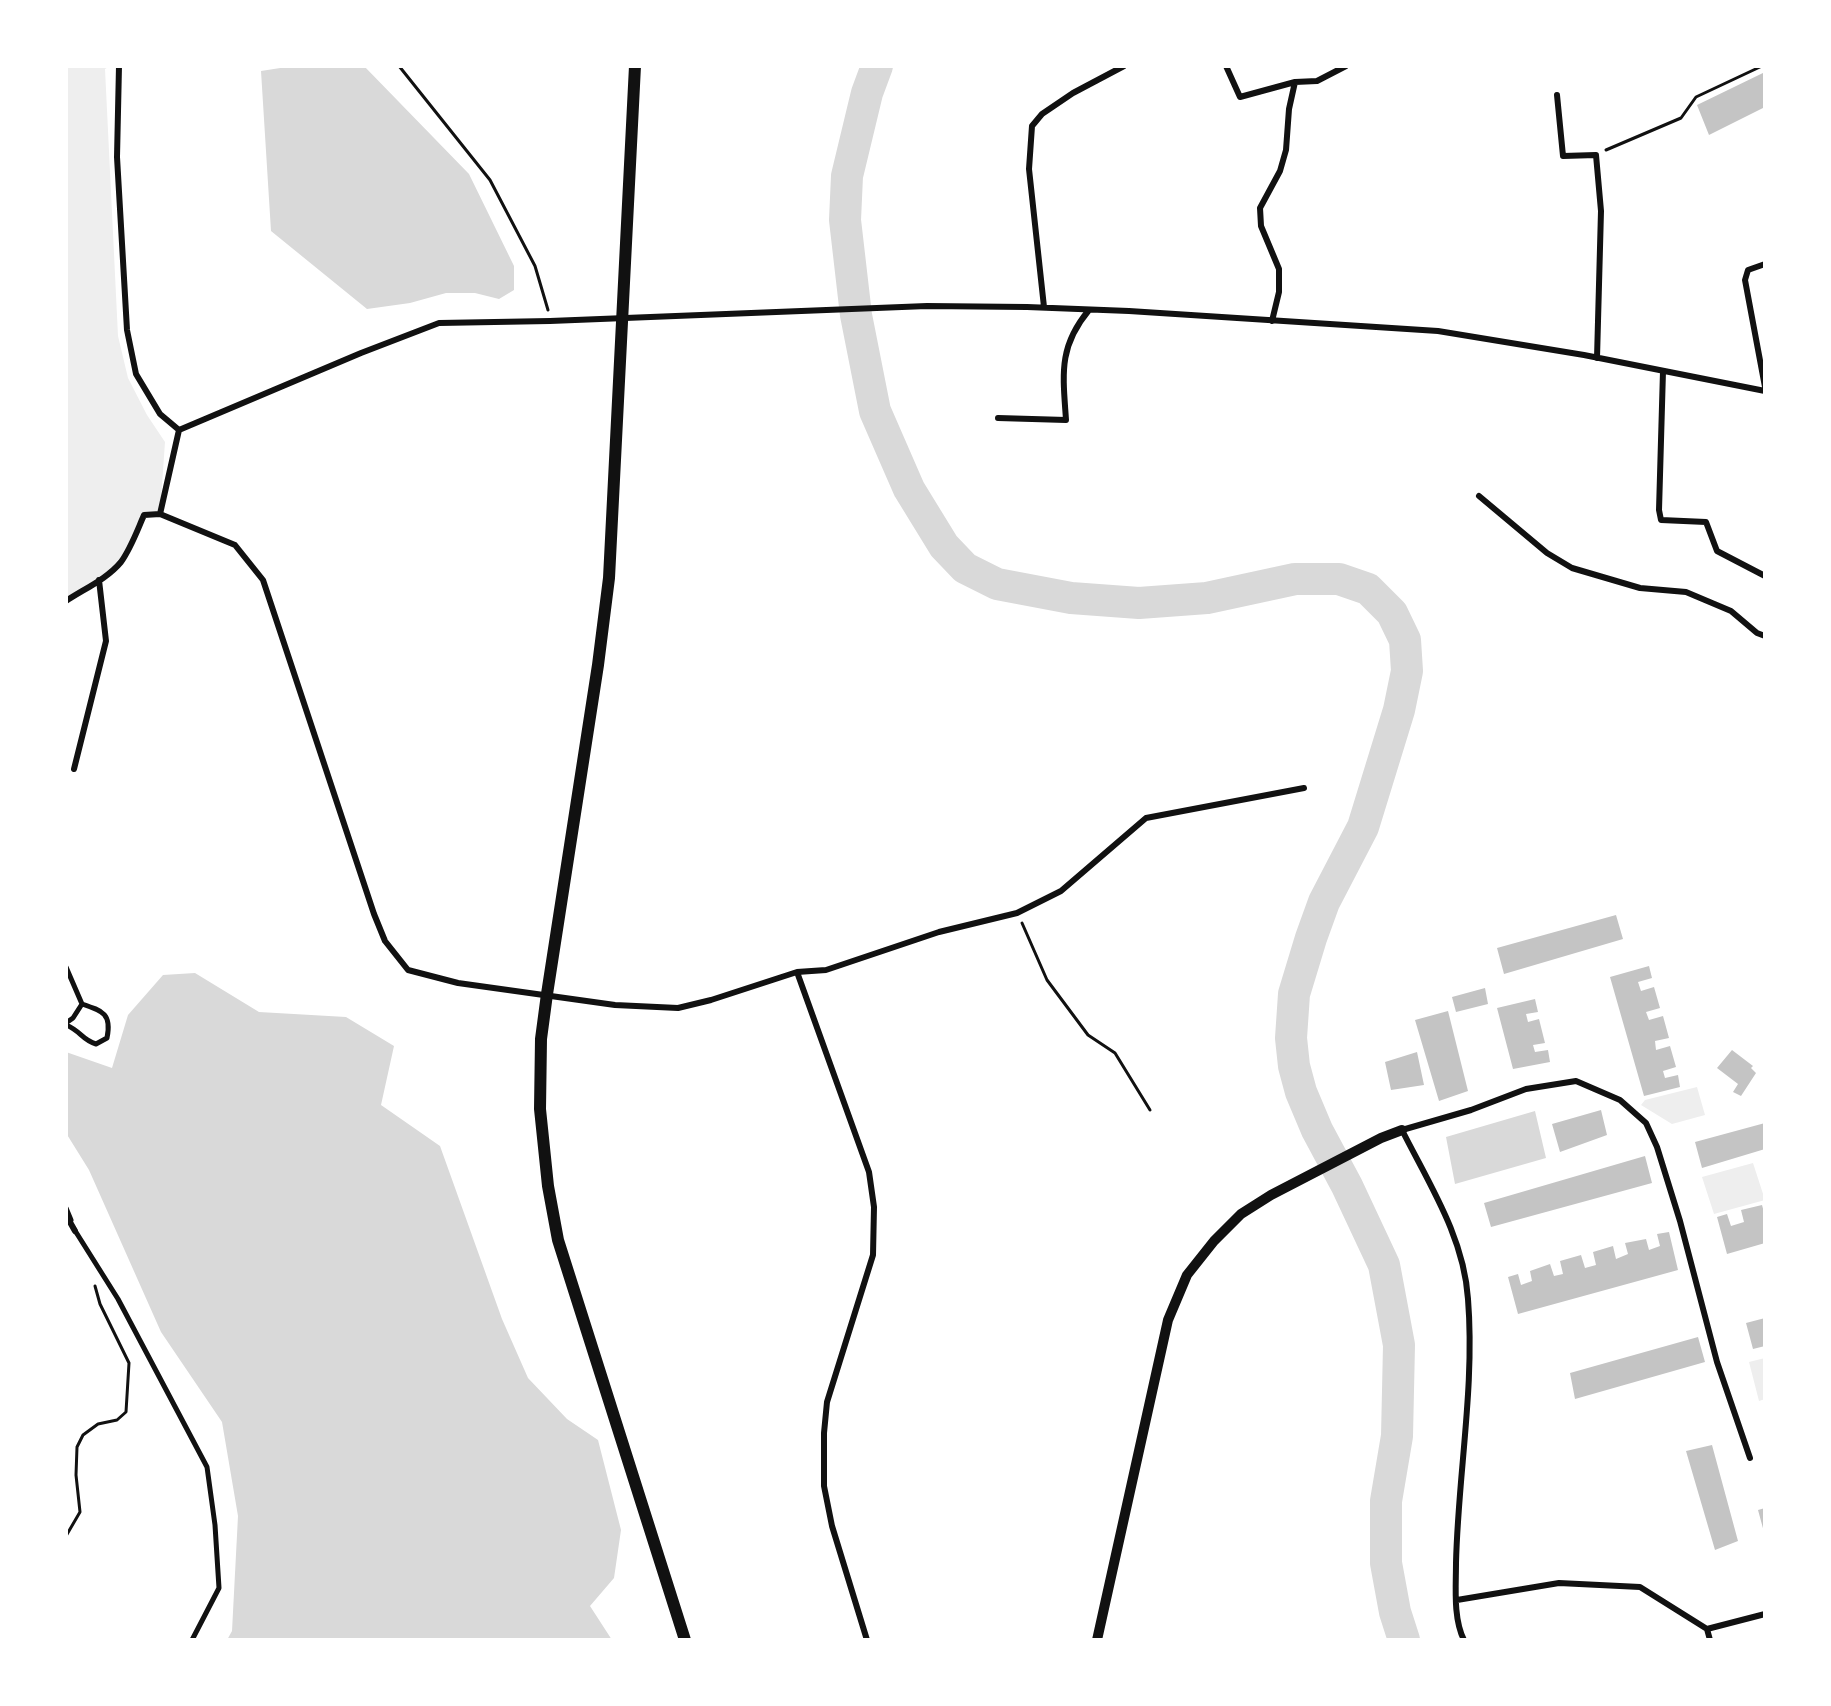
<!DOCTYPE html>
<html>
<head>
<meta charset="utf-8">
<style>
	body { margin:0 }
	#map { position:relative; width:1831px; height:1706px; overflow:hidden; background:#fff; font-family:Overpass,sans-serif }
	canvas { display:block }
	.frame { position:absolute; inset:0; border:68px solid #fff; pointer-events:none }
</style>
</head>
<body>
<div id="map">
<canvas width="1831" height="1706"></canvas>
<div class="frame"></div>
</div>
<script>
const context = document.querySelector('canvas').getContext('2d');
context.lineJoin = 'round';
function paint(path, color) {
  context.fillStyle = color;
  context.fill(path, 'evenodd');
}
function strokePath(path, color, width, dash) {
  context.strokeStyle = color;
  context.lineWidth = width;
  context.lineCap = dash ? 'butt' : 'round';
  context.setLineDash(dash || []);
  context.stroke(path);
}
paint(new Path2D(`
	M66 66H110L105 69 118 336 128 378 147 415 165 442 160 514 144 515 133 542 111 572 66 601Z
	M1697 1087 1705 1115 1672 1124 1641 1105 1645 1100Z
	M1753 1163 1765 1200 1714 1214 1702 1177Z
	M1765 1358V1399L1759 1401 1749 1362Z`), '#eee');
paint(new Path2D(`
	M293 66H364L469 174 514 266V290L499 299 475 293H446L410 303 367 309 271 231 261 71Z
	M195 973 259 1012 346 1017 394 1046 381 1105 440 1146 502 1319 528 1378 567 1419 598 1440 621 1530 614 1578 590 1606 612 1640H227L232 1631 238 1516 222 1422 161 1332 89 1170 66 1133V1052L112 1068 128 1015 163 975Z
	M1535 1111 1546 1158 1455 1184 1446 1137Z`), '#d9d9d9');
strokePath(new Path2D(`
	M877 66 867 93 847 176 845 220 856 315 875 411 909 489 944 546 965 568 997 584 1071 598 1139 603 1207 598 1295 579H1339L1368 589 1392 613 1405 640 1407 671 1399 710 1363 827 1324 902 1311 938 1294 994 1291 1038 1294 1066 1301 1092 1317 1130 1347 1186 1384 1265 1399 1345 1397 1436 1386 1501V1563L1395 1612 1404 1640`), '#d9d9d9', 32);
paint(new Path2D(`
	M1765 72V107L1709 135 1697 105Z
	M1616 915 1623 939 1504 974 1497 948Z
	M1649 966 1652 978 1638 982 1641 991 1654 987 1660 1008 1646 1012 1649 1020 1663 1016 1669 1038 1655 1041 1656 1050 1670 1046 1676 1067 1663 1071 1665 1078 1678 1075 1680 1087 1644 1096 1610 977Z
	M1485 988 1488 1004 1456 1012 1452 997Z
	M1535 999 1538 1012 1526 1014 1528 1022 1539 1019 1545 1043 1533 1045 1535 1052 1548 1050 1550 1062 1513 1069 1497 1008Z
	M1448 1011 1468 1091 1439 1101 1415 1020Z
	M1732 1050 1753 1066 1751 1068 1756 1073 1741 1096 1733 1092 1738 1084 1717 1068Z
	M1417 1052 1424 1085 1391 1090 1385 1062Z
	M1601 1110 1607 1135 1560 1152 1552 1124Z
	M1765 1123V1149L1702 1168 1695 1142Z
	M1645 1156 1652 1183 1491 1227 1484 1203Z
	M1762 1205 1765 1216V1243L1727 1254 1717 1217 1727 1214 1731 1226 1744 1222 1741 1210Z
	M1669 1232 1678 1270 1518 1314 1508 1277 1518 1274 1521 1285 1532 1281 1530 1271 1550 1264 1554 1276 1563 1274 1560 1261 1581 1255 1585 1268 1596 1265 1593 1252 1613 1246 1616 1259 1628 1254 1625 1243 1646 1239 1649 1250 1660 1246 1657 1234Z
	M1765 1318V1346L1753 1349 1746 1323Z
	M1698 1337 1705 1362 1575 1399 1570 1373Z
	M1712 1445 1738 1541 1715 1550 1686 1451Z
	M1765 1508V1532H1764L1758 1510Z`), '#c4c4c4');
strokePath(new Path2D(`
	M399 66 490 180 535 266 548 310
	M1606 150 1681 118 1696 97 1762 66
	M1022 923 1047 980 1088 1035 1115 1053 1150 1110
	M66 1536 80 1512 76 1475 77 1447 83 1435 98 1424 117 1420 126 1412 129 1363 100 1304 95 1286`), '#111', 3);
strokePath(new Path2D(`
	M66 967 82 1004C103 1011 112 1014 107 1038L96 1044C82 1040 81 1031 66 1025
	M66 1023 73 1018 82 1004
	M66 1208 71 1220
	M74 1229 118 1299 207 1467 215 1525 219 1588 192 1640`), '#111', 5);
strokePath(new Path2D(`
	M119 66 117 157 127 330 136 374 160 414 179 430
	M1226 66 1240 97 1295 82 1317 81 1346 66
	M1557 95 1563 156 1596 155 1601 211 1597 358
	M1765 264 1748 270 1745 280 1765 387
	M1044 307 1029 169 1032 126 1042 114 1073 93 1124 66
	M1272 321 1279 292V269L1261 226 1260 208 1280 171 1286 150 1289 109 1295 82
	M1663 371 1659 510 1661 520 1706 522 1717 551 1765 576
	M998 418 1066 420C1063 375 1058 347 1089 310
	M179 430 361 353 439 323 550 321 927 306 1027 307 1129 311 1438 331 1584 355 1765 391
	M1479 496 1547 553 1572 568 1640 588 1686 592 1731 611 1757 633 1765 636
	M160 514 179 430
	M66 601C84 589 107 579 121 562 131 548 137 531 144 515L160 514 235 545 263 580 374 914 385 941 408 970 458 983 615 1005 678 1008 711 1000 797 972 826 970 939 932 1017 913 1061 891 1146 818 1304 788
	M74 769 106 641 99 580
	M797 972 869 1172 874 1207 873 1255 827 1402 824 1433V1486L832 1526 867 1640
	M66 1215 75 1231
	M1457 1600 1559 1583 1640 1587 1707 1629 1765 1614
	M1707 1629 1710 1640
	M1464 1640C1453 1618 1456 1587 1456 1563 1458 1475 1475 1387 1468 1299 1464 1237 1429 1184 1402 1130L1471 1110 1526 1089 1576 1081 1620 1100 1646 1123 1657 1147 1680 1221 1717 1362 1750 1458`), '#111', 6);
strokePath(new Path2D(`
	M1097 1640 1168 1320 1187 1275 1214 1241 1241 1214 1271 1195 1381 1138 1402 1130`), '#111', 10);
strokePath(new Path2D(`
	M635 66 609 578 598 665 547 994 541 1039 540 1109 548 1186 558 1240 685 1640`), '#111', 12);
</script>
</body>
</html>
